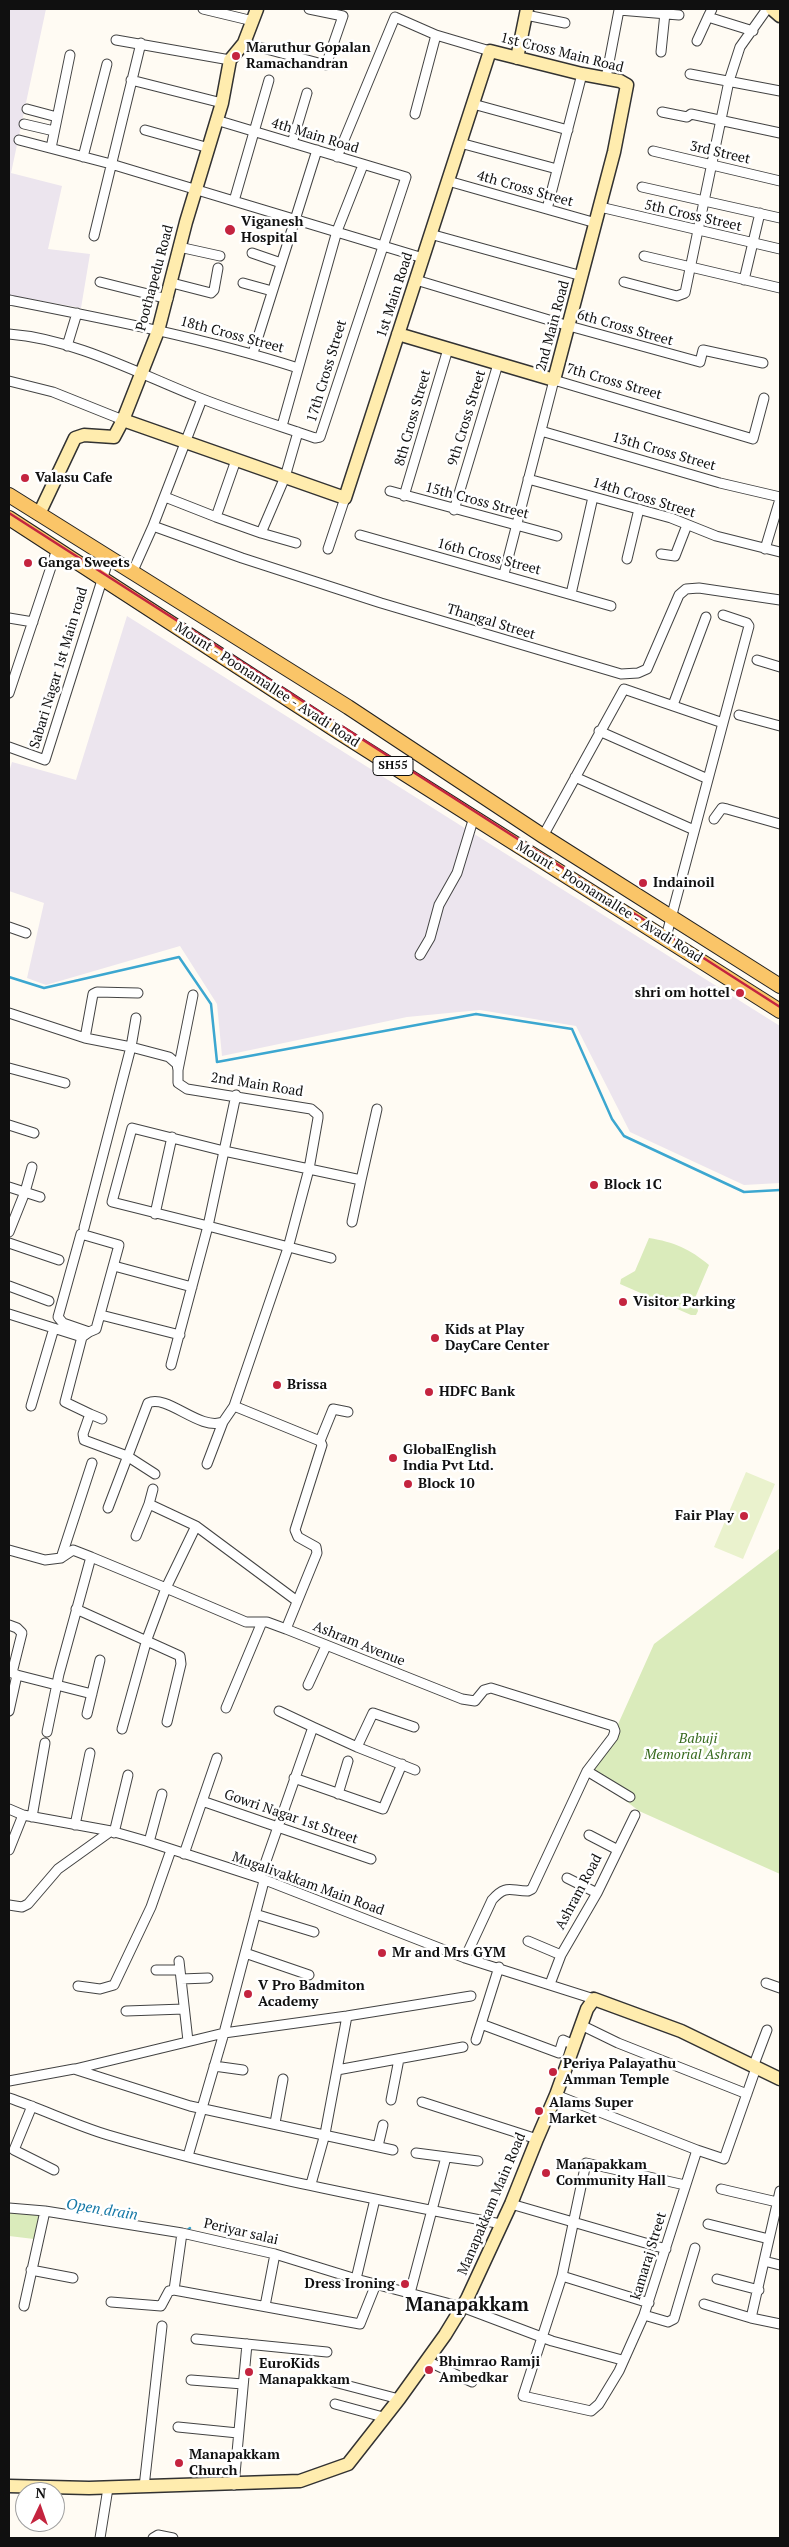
<!DOCTYPE html>
<html>
<head>
<meta charset="utf-8">
<style>
	body { margin:0 }
	#map { position:relative; width:789px; height:2547px; overflow:hidden; background:#fffbf3; font-family:"PT Serif",serif }
	canvas { display:block }
	.frame { position:absolute; inset:0; border:10px solid #101010; pointer-events:none }
	.north { position:absolute; left:15px; top:2482px; width:50px; height:50px; box-sizing:border-box; background:#fff; border:1px solid #9f9f9f; border-radius:50%; rotate:3deg; font-size:14px; font-weight:700; line-height:20px; text-align:center; color:#101010 }
	.north::after { content:''; display:block; margin:auto; width:18px; height:22px; background:#c4243f; clip-path:polygon(50% 0,100% 100%,50% 72%,0 100%) }
</style>
</head>
<body>
<div id="map">
<canvas width="789" height="2547"></canvas>
<div class="frame"></div>
<div class="north">N</div>
</div>
<script>
const context = document.querySelector('canvas').getContext('2d');
context.lineJoin = 'round';
function paint(path, color) {
  context.fillStyle = color;
  context.fill(path, 'evenodd');
}
function strokePath(path, color, width, dash) {
  context.strokeStyle = color;
  context.lineWidth = width;
  context.lineCap = dash ? 'butt' : 'round';
  context.setLineDash(dash || []);
  context.stroke(path);
}
function drawText(font, color, halo, rows, align = 'center') {
  context.font = font + ' "PT Serif",serif';
  context.lineWidth = 5;
  context.setLineDash([]);
  context.textBaseline = 'middle';
  context.strokeStyle = halo;
  context.fillStyle = color;
  for (const [text, x, y, turn = 0] of rows) {
    context.save();
    context.translate(x, y);
    context.rotate((+turn || 0) * Math.PI / 180);
    context.textAlign = isNaN(turn) ? turn : align;
    if (halo) context.strokeText(text, 0, 0);
    context.fillText(text, 0, 0);
    context.restore();
  }
}
paint(new Path2D(`
	M9 9H46L11 173 62 186 48 249 90 254 81 308 9 295Z
	M127 616 780 1026V1183L744 1185 630 1132 576 1026 480 1010 407 1017 222 1056 217 1004 180 946 46 985 27 978 44 903 9 891V772L12 762 76 780Z`), '#ece5ee');
paint(new Path2D(`
	M649 1238C674 1242 690 1249 709 1265L695 1298 698 1311 696 1315H691L620 1284 621 1279 635 1271Z
	M780 1548V1874L639 1811 587 1771 615 1731 654 1644Z
	M9 2208 40 2213 34 2239 9 2236Z`), '#daebbb');
paint(new Path2D(`
	M746 1472 775 1484 743 1559 714 1547Z`), '#eaf2cd');
strokePath(new Path2D(`
	M9 977 44 988 179 957 211 1004 217 1062 476 1014 572 1029 612 1119 624 1136 744 1192 780 1190
	M185 2232 190 2228`), '#3ca7d0', 2.5);
const street = new Path2D(`
	M203 9 253 21
	M712 9 708 17 753 31
	M526 15 565 23
	M116 40 230 60
	M697 41 708 17
	M244 43 326 65 343 16 309 9
	M661 52 665 13
	M690 74 780 91
	M606 78 619 10 679 15
	M131 80 222 103
	M473 104 568 130
	M27 109 57 117
	M662 112 687 117 691 114 780 133
	M415 114 436 35 490 51
	M24 124 54 131
	M145 130 209 148
	M19 140 111 164 423 258
	M292 143 307 93
	M460 143 557 169
	M51 148 70 55
	M653 151 780 181
	M83 157 107 64
	M337 157 395 17 436 35
	M448 181 596 223
	M642 187 780 218
	M234 201 269 80
	M600 207 780 249
	M547 209 582 74
	M430 234 582 276
	M94 236 141 43
	M179 247 220 256
	M252 253 281 263
	M644 256 780 288
	M416 280 569 326 700 362 703 350 763 363
	M744 280 760 213
	M100 282 168 299
	M624 282 677 296 685 293 729 81 740 47 767 9
	M172 283 211 293 214 290 218 268
	M243 283 272 291
	M9 300C106 319 204 338 298 368
	M9 334C75 339 139 374 200 398 238 413 277 425 315 438L320 437 406 177 216 120
	M67 346 77 313
	M253 353 317 150
	M9 381 53 392 123 420
	M282 426 337 231 363 165
	M541 431 720 483 780 497
	M528 479 671 518 716 536 780 552
	M390 491 557 536
	M404 496 448 349
	M165 497 216 517 236 460
	M454 510 498 364
	M216 517 261 533 285 477 298 432
	M153 526 242 558 381 603 621 674 638 673 647 669 679 595 686 589 699 588 780 600
	M261 533 296 543
	M360 535 611 606
	M328 549 345 498
	M765 549 780 499
	M661 554 675 556 687 525
	M627 559 639 509
	M132 573 153 526 202 399
	M504 574 554 380 753 439 764 398
	M571 594 593 497
	M9 618 33 622
	M757 660 780 667
	M9 693 57 549
	M673 705 706 617
	M739 715 780 726
	M723 723 749 626 747 623 723 615
	M599 731 708 779
	M9 747 45 760 109 558
	M575 777 694 830
	M714 819 722 808 727 809 780 824
	M543 836 624 689 723 723 666 937
	M9 927 26 933
	M420 955 430 938 439 905 457 873 474 817
	M9 1013 85 1038 131 1047 169 1057 177 1064 178 1070
	M85 1038 93 994 97 992 138 993
	M9 1068 65 1083
	M236 1095 208 1226 331 1258
	M9 1125 34 1133
	M9 1187 40 1197
	M155 1214 172 1137
	M352 1222 361 1180
	M84 1228 131 1047 136 1018
	M9 1232 25 1192 32 1167
	M9 1243 59 1260
	M114 1266 192 1287
	M9 1286 49 1301
	M9 1314 82 1337
	M101 1315 180 1335
	M89 1332 96 1329 119 1245 81 1234 58 1317 63 1323 89 1332 82 1337 65 1402 90 1414 83 1434 84 1440 127 1456 155 1474
	M171 1365 208 1226 112 1202 132 1128 224 1151 361 1180 377 1109
	M31 1406 54 1328
	M234 1406 320 1441 322 1445 295 1530 298 1537 316 1547 317 1553 286 1629 462 1699 475 1701 484 1690 491 1688 613 1726 615 1731 613 1737 587 1771 532 1889 528 1891C510 1891 506 1884 492 1900L465 1958
	M90 1414 102 1419
	M320 1441 333 1409 348 1412
	M207 1464 223 1422
	M149 1504 153 1489
	M108 1508 148 1403C168 1394 199 1431 223 1422L234 1406 288 1248 309 1169 318 1118V1115L311 1109 187 1089 178 1083V1070L193 995
	M136 1536 149 1504 196 1526
	M9 1550 45 1560 61 1558 73 1550 91 1557
	M61 1558 92 1463
	M76 1609 180 1656 181 1664 167 1722
	M9 1625 17 1628 22 1633 12 1673
	M17 1675 92 1694
	M308 1685 326 1646
	M226 1708 262 1622
	M9 1711 17 1675 12 1673
	M87 1714 100 1660
	M313 1727 357 1747 373 1713 414 1727
	M122 1729 147 1639 166 1588 246 1622H267L286 1629
	M47 1732 59 1674 91 1557 166 1588 196 1526 297 1601
	M357 1747 415 1770
	M587 1771 630 1797
	M294 1778 383 1809 402 1764
	M338 1794 348 1761
	M202 1801 371 1859
	M9 1809 23 1815 111 1831 146 1841 260 1878 465 1958 594 1999
	M32 1817 45 1743
	M75 1825 90 1753
	M114 1833 128 1775
	M589 1835 618 1850
	M149 1842 162 1794
	M9 1850 23 1815
	M184 1854 217 1758
	M260 1878 313 1727 279 1711
	M567 1878 597 1893
	M264 1881 224 2033 347 2016 471 1996
	M9 1905 22 1907 28 1904 58 1869 111 1831
	M255 1914 314 1932
	M528 1941 561 1955
	M245 1953 309 1975
	M179 1961 188 2041
	M156 1970H180
	M181 1979 208 1978
	M766 1983 780 1988
	M550 1984 561 1955 597 1893 635 1815
	M78 1986 100 1989 114 1985 151 1907 171 1850
	M126 2011 184 2009
	M481 2024 559 2053 563 2040 574 2045
	M581 2025 618 2043 747 2094
	M476 2040 499 1967
	M214 2066 243 2070
	M753 2067 767 2030
	M75 2069 224 2033 188 2156
	M337 2070 463 2047
	M9 2081 74 2069 190 2106 393 2150
	M556 2095 697 2150
	M9 2098C42 2109 75 2125 108 2135 237 2173 370 2198 501 2224
	M391 2100 399 2059
	M422 2102 537 2139
	M32 2106 14 2150 54 2170
	M275 2123 283 2079
	M378 2146 383 2125
	M416 2153 478 2161
	M311 2184 325 2134 347 2016
	M685 2185 586 2163 562 2276 523 2396 591 2411 599 2404 619 2371 644 2315 697 2150 724 2159 756 2068
	M721 2189 777 2202
	M780 2191 751 2318 780 2324
	M511 2204 666 2249
	M9 2208 45 2211 182 2233 275 2254 356 2279 462 2307 552 2341 622 2360
	M708 2224 769 2239
	M764 2261 780 2265
	M31 2270 73 2278
	M562 2276 649 2303
	M356 2279 375 2199
	M717 2279 759 2290
	M174 2290 182 2233
	M410 2293 446 2157
	M111 2302 161 2306 169 2291 174 2290 360 2324 376 2284
	M704 2304 751 2318
	M24 2306 45 2211
	M265 2306 275 2254
	M644 2315 668 2322 674 2319 695 2248
	M196 2339 327 2352
	M427 2361 472 2382
	M191 2380 243 2384
	M334 2382 399 2399
	M335 2404 383 2417
	M178 2427 238 2433
	M234 2485 247 2344
	M144 2487 162 2326
	M100 2538 108 2488
	M153 2538 158 2535 173 2538`);
const secondary = new Path2D(`
	M772 9 780 16
	M517 58 527 9
	M123 420 345 498 490 51 582 74 620 81 627 85 614 152 554 380 398 334
	M39 514 75 438 84 435 114 437 123 420 158 331 186 222 222 103 230 60 244 43 257 9
	M9 2486 89 2488 300 2481 348 2464 399 2399 445 2335 467 2299 511 2204 537 2139 556 2095 587 2009 594 1999 681 2031 780 2079`);
const primary = new Path2D(`
	M9 495 348 707 543 836 780 986
	M9 518 340 733 780 1011`);
strokePath(street, '#434343', 11);
strokePath(secondary, '#323232', 15);
strokePath(primary, '#212121', 16);
strokePath(street, '#fff', 9);
strokePath(secondary, '#ffecae', 12);
strokePath(primary, '#fac568', 14);
strokePath(new Path2D(`
	M9 513 780 1007`), '#c4243f', 2.5);
for (const [x, y, r, color] of [
	[236,56,5,"#c4243f"],
	[230,230,6,"#c4243f"],
	[25,478,5,"#c4243f"],
	[28,563,5,"#c4243f"],
	[643,883,5,"#c4243f"],
	[740,993,5,"#c4243f"],
	[594,1185,5,"#c4243f"],
	[623,1302,5,"#c4243f"],
	[435,1338,5,"#c4243f"],
	[277,1385,5,"#c4243f"],
	[429,1392,5,"#c4243f"],
	[393,1458,5,"#c4243f"],
	[408,1484,5,"#c4243f"],
	[744,1516,5,"#c4243f"],
	[382,1953,5,"#c4243f"],
	[248,1994,5,"#c4243f"],
	[553,2072,5,"#c4243f"],
	[539,2111,5,"#c4243f"],
	[546,2173,5,"#c4243f"],
	[405,2284,5,"#c4243f"],
	[429,2370,5,"#c4243f"],
	[249,2372,5,"#c4243f"],
	[179,2463,5,"#c4243f"]
]) {
  const dot = new Path2D();
  dot.arc(x, y, r, 0, 2 * Math.PI);
  context.fillStyle = color;
  context.fill(dot);
  strokePath(dot, '#fff', 2);
}
for (const [x, y, w] of [
	[393,766,40]
]) {
  const box = new Path2D();
  box.roundRect(x - w / 2, y - 9.5, w, 19, 4);
  context.fillStyle = '#fff';
  context.fill(box);
  strokePath(box, '#101010', 1);
}
drawText('bold 12px', '#101010', null, [
	["SH55",393,766]
]);
drawText('bold 14px', '#101010', '#fff', [
	["Maruthur Gopalan",246,48],
	["Ramachandran",246,64],
	["Viganesh",241,222],
	["Hospital",241,238],
	["Valasu Cafe",35,478],
	["Ganga Sweets",38,563],
	["Indainoil",653,883],
	["shri om hottel",730,993,"right"],
	["Block 1C",604,1185],
	["Visitor Parking",633,1302],
	["Kids at Play",445,1330],
	["DayCare Center",445,1346],
	["Brissa",287,1385],
	["HDFC Bank",439,1392],
	["GlobalEnglish",403,1450],
	["India Pvt Ltd.",403,1466],
	["Block 10",418,1484],
	["Fair Play",734,1516,"right"],
	["Mr and Mrs GYM",392,1953],
	["V Pro Badmiton",258,1986],
	["Academy",258,2002],
	["Periya Palayathu",563,2064],
	["Amman Temple",563,2080],
	["Alams Super",549,2103],
	["Market",549,2119],
	["Manapakkam",556,2165],
	["Community Hall",556,2181],
	["Dress Ironing",395,2284,"right"],
	["Bhimrao Ramji",439,2362],
	["Ambedkar",439,2378],
	["EuroKids",259,2364],
	["Manapakkam",259,2380],
	["Manapakkam",189,2455],
	["Church",189,2471]
], 'left');
drawText('14px', '#101010', '#fff', [
	["1st Cross Main Road",562,53,14],
	["4th Main Road",315,136,17],
	["3rd Street",720,153,13],
	["4th Cross Street",525,189,16],
	["5th Cross Street",693,216,13],
	["Poothapedu Road",155,278,-75],
	["1st Main Road",395,295,-72],
	["2nd Main Road",553,326,-75],
	["6th Cross Street",625,328,16],
	["18th Cross Street",232,335,15],
	["17th Cross Street",327,371,-73],
	["7th Cross Street",614,382,16],
	["8th Cross Street",413,418,-74],
	["9th Cross Street",467,418,-73],
	["13th Cross Street",664,452,16],
	["14th Cross Street",644,498,17],
	["15th Cross Street",477,501,15],
	["16th Cross Street",489,557,15],
	["Thangal Street",491,622,17],
	["Sabari Nagar 1st Main road",59,668,-73],
	["Mount - Poonamallee - Avadi Road",267,685,33],
	["Mount - Poonamallee - Avadi Road",609,902,32],
	["2nd Main Road",257,1085,9],
	["Ashram Avenue",359,1644,22],
	["Gowri Nagar 1st Street",291,1817,19],
	["Mugalivakkam Main Road",308,1884,20],
	["Ashram Road",579,1892,-62],
	["Manapakkam Main Road",492,2204,-67],
	["Periyar salai",241,2232,13],
	["kamaraj Street",649,2256,-73]
]);
drawText('italic 14px', '#376a1e', '#fff', [
	["Babuji",698,1739],
	["Memorial Ashram",698,1755]
]);
drawText('italic 15px', '#1578a6', '#fff', [
	["Open drain",102,2210,9]
]);
drawText('bold 19px', '#101010', '#fff', [
	["Manapakkam",467,2306]
]);
</script>
</body>
</html>
